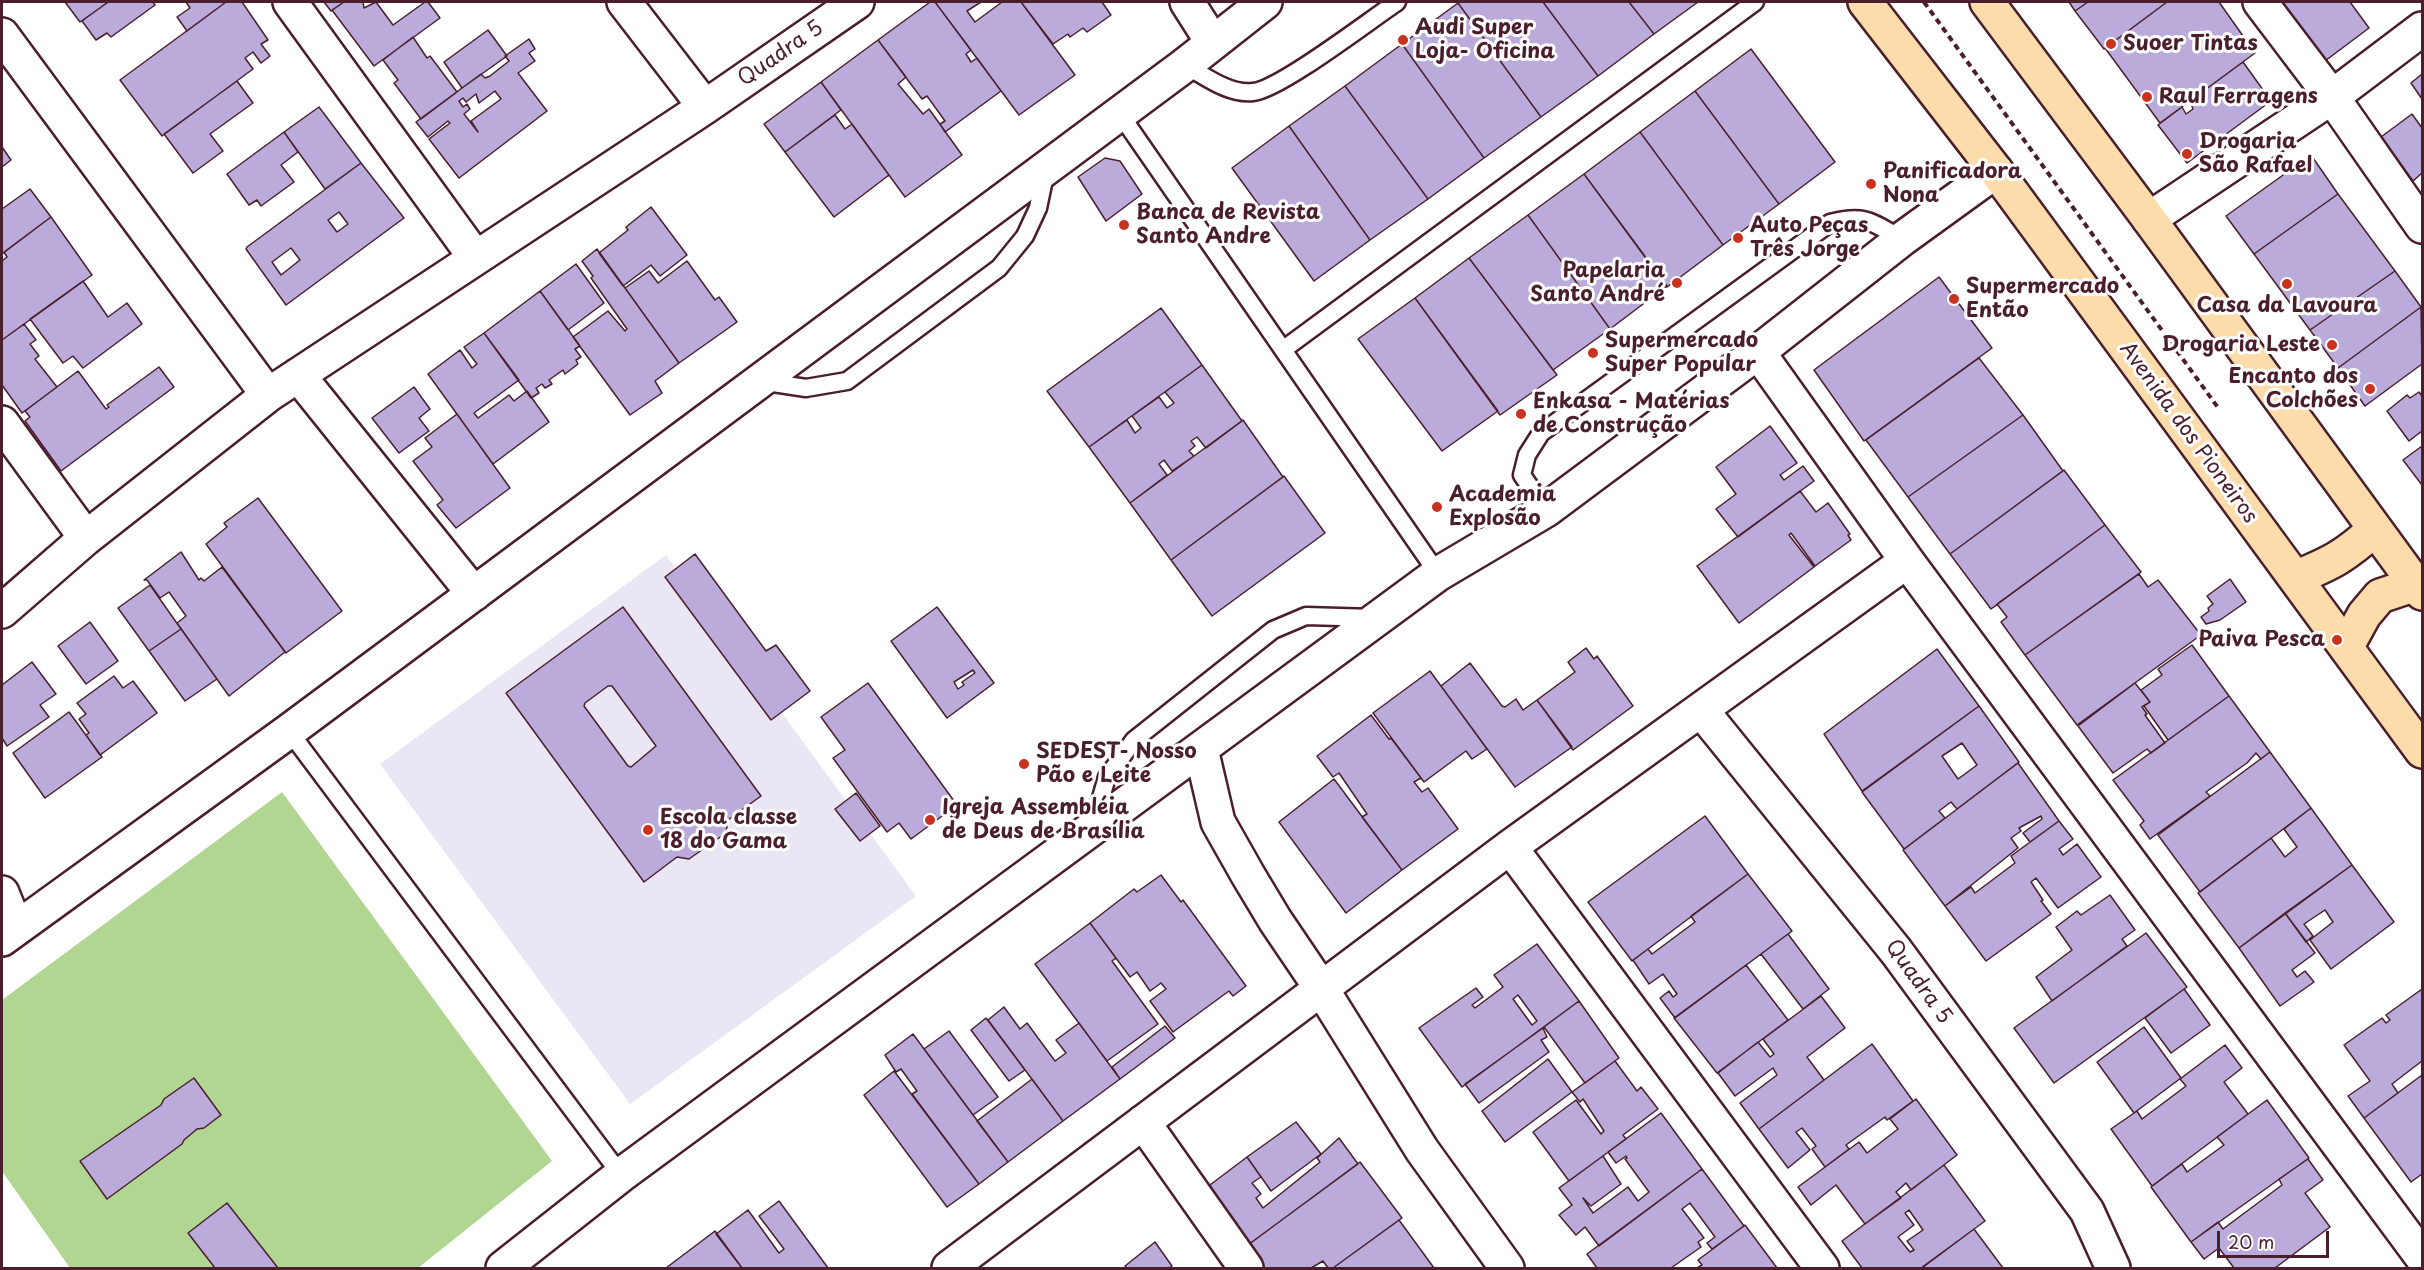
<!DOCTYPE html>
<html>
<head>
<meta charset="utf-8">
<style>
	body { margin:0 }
	#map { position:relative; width:2424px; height:1270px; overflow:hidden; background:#fff; font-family:"Playpen Sans",sans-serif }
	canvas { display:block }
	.frame { position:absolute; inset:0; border:3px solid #4a1f2b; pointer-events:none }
	.scale { position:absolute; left:2217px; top:1231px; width:112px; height:27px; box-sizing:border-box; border:3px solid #4a1f2b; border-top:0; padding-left:8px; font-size:18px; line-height:21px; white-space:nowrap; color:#4a1f2b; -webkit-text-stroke:4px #fff; paint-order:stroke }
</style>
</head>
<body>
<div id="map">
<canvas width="2424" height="1270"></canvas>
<div class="frame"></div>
<div class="scale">20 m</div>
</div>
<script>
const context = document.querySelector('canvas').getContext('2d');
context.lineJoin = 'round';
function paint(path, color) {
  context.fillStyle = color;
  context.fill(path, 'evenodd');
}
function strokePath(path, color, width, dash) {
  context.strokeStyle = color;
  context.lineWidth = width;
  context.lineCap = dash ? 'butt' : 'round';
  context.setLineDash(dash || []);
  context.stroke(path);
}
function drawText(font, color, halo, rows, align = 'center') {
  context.font = font + ' "Playpen Sans",sans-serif';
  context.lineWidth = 6;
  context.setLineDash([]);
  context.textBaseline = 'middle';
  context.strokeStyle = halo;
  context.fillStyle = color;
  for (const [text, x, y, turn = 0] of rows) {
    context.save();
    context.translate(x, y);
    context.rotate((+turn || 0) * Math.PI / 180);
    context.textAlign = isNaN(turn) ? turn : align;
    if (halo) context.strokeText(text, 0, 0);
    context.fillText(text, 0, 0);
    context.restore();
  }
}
paint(new Path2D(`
	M666 555 916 896 630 1104 380 764Z`), '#eae6f4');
paint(new Path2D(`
	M282 792 552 1161 418 1268H70L2 1171V1000Z`), '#b0d692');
const building = new Path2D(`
	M65 2H106L107 3 80 22Z
	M108 2H153L155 5 111 37 107 33 96 40 82 21Z
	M186 2H226L187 31 177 17 190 8Z
	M226 2H242L268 40 261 44 270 56 261 63 253 52 245 58 253 69 162 136 120 80Z
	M324 2H344L331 11Z
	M344 2H363L364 8 376 2 393 25 425 2H428L440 18 374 66 332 10Z
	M930 2H935L971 50 966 54 971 62 977 58 1001 91 945 132 940 124 945 121 927 96 922 99 878 40Z
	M935 2H981L967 11 975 22 1002 2H1021L1075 75 1019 115Z
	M1021 2H1102L1111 15 1087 32 1083 28 1070 37 1068 34 1053 44Z
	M1460 2H1543L1598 76 1541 117 1458 3Z
	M1543 2H1629L1654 34 1598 76Z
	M1629 2H1698L1654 34Z
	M2069 2H2088L2075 11Z
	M2088 2H2167L2104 49 2075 11Z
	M2167 2H2219L2255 53 2160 123 2105 48Z
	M2281 2H2350L2369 28 2325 61Z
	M1458 3 1541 117 1484 158 1402 44Z
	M488 30 507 56 462 88 444 62Z
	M413 37 427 58 430 56 457 92 421 119 394 83 398 80 383 60Z
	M529 39 535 49 529 53 535 61 518 73 547 111 459 178 429 139 450 123 448 121 428 137 416 122 481 74 485 78 490 76 509 61 505 56ZM495 91 501 99 471 121 478 132 464 114 470 109 467 104 463 107 459 101 463 98 466 102 476 94 479 103Z
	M878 40 906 77 898 84 923 114 929 109 962 155 905 197 821 82Z
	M1402 44 1484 158 1428 199 1345 86Z
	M1751 49 1835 162 1779 204 1695 91Z
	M2243 62 2271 101 2187 163 2158 125 2182 107 2186 114 2193 109 2190 101Z
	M2422 74V99L2411 83Z
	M237 81 253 103 210 134 223 151 193 173 164 134Z
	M821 82 841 110 785 152 764 124Z
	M1345 86 1428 199 1370 240 1289 126Z
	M1695 91 1779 204 1723 245 1640 132Z
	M319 107 361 163 325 189 284 132Z
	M2412 114 2422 128V173L2413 181 2381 137Z
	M835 115 845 129 852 124 889 175 834 217 785 152Z
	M1289 126 1370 240 1314 281 1232 168Z
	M284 132 298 152 281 165 294 182 261 206 257 200 249 205 227 174Z
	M1640 132 1723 245 1667 287 1584 174Z
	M2 147 11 160 2 167Z
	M2311 155 2338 194 2254 254 2226 216Z
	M1105 158 1120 161 1142 194 1106 221 1078 177Z
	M361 163 404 218 286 305 246 249 247 247ZM339 212 348 224 337 232 328 220ZM291 248 300 260 281 275 272 262Z
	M1584 174 1667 286 1610 329 1528 215Z
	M30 189 51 217 2 254V209Z
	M2338 194 2395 271 2310 330 2254 254Z
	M651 207 687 255 660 276 651 265 623 286 599 253 628 230 626 227Z
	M1528 215 1610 329 1553 370 1469 258Z
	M51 217 92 275 2 340V261L7 257 4 252Z
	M597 249 679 363 655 381 662 393 630 415 573 337 608 311 625 331 627 329 591 278 593 276 582 261Z
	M1469 258 1557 375 1500 415 1415 298Z
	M687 261 715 300 719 297 737 322 679 363 625 288 649 271 658 283Z
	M576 264 604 303 568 330 540 291Z
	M2395 271 2421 307 2338 368 2310 330Z
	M1939 277 1992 348 1864 441 1814 370Z
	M83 281 108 317 127 303 142 324 83 368 73 356 63 363 30 319Z
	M540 291 580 346 575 349 581 357 576 360 578 364 565 374 563 370 549 380 552 384 545 388 542 384 536 388 539 393 531 398 484 333Z
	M1415 298 1498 411 1442 451 1358 339Z
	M2421 307 2422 364 2365 406 2338 368Z
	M1161 308 1202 365 1089 447 1047 391Z
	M24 324 36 340 30 344 39 356 35 359 57 387 22 413 2 385V340Z
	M484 333 519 380 474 413 478 418 509 395 514 401 527 391 549 422 493 464 428 374 460 350 472 368 477 364 464 347Z
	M1979 358 2023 415 1908 497 1866 440Z
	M1202 365 1242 421 1206 448 1197 437 1191 441 1195 446 1189 451 1194 456 1172 471 1164 460 1159 464 1167 475 1130 503 1089 447 1127 420 1135 433 1141 428 1132 416 1159 397 1167 408 1174 403 1165 392Z
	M159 367 174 387 61 471 25 421 30 417 25 411 78 371 106 409 109 407 107 405Z
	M414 387 430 409 419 418 429 431 399 453 372 418Z
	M2419 392 2422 396V431L2409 441 2387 411 2407 395 2410 398Z
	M457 414 510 488 456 528 437 505 443 500 413 461 432 447 425 438Z
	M2023 415 2063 471 1950 554 1908 497Z
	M1243 420 1283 477 1171 560 1130 503Z
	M1770 426 1797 463 1780 475 1784 480 1803 466 1814 481 1738 537 1716 509 1736 494 1716 467Z
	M2422 446V485L2403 460Z
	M2064 470 2105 525 1991 609 1950 554Z
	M1284 476 1325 533 1212 616 1171 560Z
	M1800 491 1816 512 1828 503 1850 534 1848 535 1851 540 1815 566 1791 533 1789 535 1814 567 1739 623 1697 566Z
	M258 498 342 611 286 653 206 544 227 527 224 523Z
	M2105 525 2141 572 2025 655 2001 622 2007 617 1997 604Z
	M181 552 199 580 201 578 204 581 222 567 285 652 229 696 177 623 186 616 169 592 160 598 147 580H144Z
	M695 554 766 651 776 645 810 691 771 720 665 577Z
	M2139 574 2148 587 2158 580 2201 635 2077 725 2025 655Z
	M2230 579 2246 602 2220 620 2206 624 2201 617 2209 611 2208 608 2213 604 2207 596Z
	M150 585 181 629 149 651 118 608Z
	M623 607 761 796 728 820 726 833 689 859 677 857 644 882 506 693ZM608 686H612L656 746 631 767 628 766 584 706 585 703Z
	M937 607 994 683 947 718 891 641ZM973 670 975 673 962 682 964 685 958 689 954 682Z
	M90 622 118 661 86 684 58 646Z
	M181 629 217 679 185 701 149 651Z
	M2192 645 2229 696 2168 740 2144 706 2150 702 2141 690 2162 675 2158 669Z
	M1586 648 1594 659 1597 656 1633 706 1573 750 1537 700 1575 672 1568 662Z
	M1937 649 1979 706 1862 791 1824 734Z
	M32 662 56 694 40 705 49 717 7 746 2 738V685Z
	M1470 663 1502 706 1505 707 1516 699 1523 710 1537 700 1572 747 1515 787 1441 686Z
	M1430 671 1487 749 1472 759 1466 751 1424 782 1373 713Z
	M114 676 123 688 133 681 157 713 100 755 86 735 89 733 79 719 86 714 77 703Z
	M868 683 957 805 911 839 899 823 887 832 833 758 845 750 821 717Z
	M2135 683 2150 702 2142 707 2147 714 2145 715 2165 743 2151 753 2147 749 2113 773 2078 726Z
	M2229 696 2270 752 2261 759 2256 753 2247 763 2206 792 2210 796 2150 839 2140 825 2144 821 2113 780Z
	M1979 706 2019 762 1957 809 1951 802 1939 811 1945 818 1904 849 1862 792ZM1962 743 1977 765 1958 779 1942 756Z
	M69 712 102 757 45 798 13 753Z
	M1371 715 1389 739 1391 738 1421 778 1414 782 1422 792 1428 788 1458 829 1402 870 1362 817 1367 814 1339 773 1333 777 1317 756Z
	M2270 752 2311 808 2200 892 2158 835Z
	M2018 763 2059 821 2030 842 2023 833 2042 819 2041 816 2019 828 2021 831 2011 838 2018 848 1945 906 1903 850Z
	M1334 779 1402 870 1346 913 1279 822Z
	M856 793 880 826 860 841 835 809Z
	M2311 808 2352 865 2239 948 2198 893 2271 838 2285 857 2297 847 2284 829Z
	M1705 816 1748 874 1632 961 1588 902Z
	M2059 821 2073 839 2059 849 2063 855 2077 844 2101 877 2058 908 2036 878 2031 882 2043 900 2041 901 2051 914 1986 961 1945 906 1971 887 1975 893 2015 863 2011 856Z
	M2352 865 2394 922 2331 969 2310 940 2333 922 2325 910 2304 924 2313 936 2306 942 2285 913Z
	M1748 874 1792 931 1675 1018 1660 998 1669 991 1673 997 1677 994 1663 974 1649 984 1633 960 1648 949 1652 954 1695 922 1691 916Z
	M1161 875 1181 902 1183 900 1246 986 1233 996 1229 991 1173 1032 1150 1001 1166 989 1161 983 1150 991 1137 972 1130 977 1090 923 1134 889 1137 892Z
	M2110 895 2135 930 2122 939 2127 946 2052 1001 2036 977 2072 950 2056 927 2077 911 2081 915Z
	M2285 913 2315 953 2292 970 2297 977 2305 971 2314 982 2280 1006 2239 948Z
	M1090 923 1116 958 1112 961 1158 1024 1107 1061 1035 964Z
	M2146 933 2187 987 2054 1083 2014 1028Z
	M1788 934 1829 989 1803 1009 1761 954Z
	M1537 944 1579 1001 1462 1087 1419 1028 1476 988 1483 997 1472 1005 1475 1008 1503 987 1494 975ZM1518 995 1537 1021 1532 1025 1513 999Z
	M1746 965 1788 1020 1717 1073 1674 1018Z
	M2184 989 2210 1025 2171 1053 2145 1018Z
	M2422 989V1061L2392 1084 2398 1093 2364 1118 2348 1096 2370 1081 2344 1045 2382 1018 2386 1023 2390 1020 2386 1015Z
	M1821 996 1845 1028 1807 1057 1824 1080 1759 1129 1740 1103 1777 1075 1773 1068 1735 1096 1718 1073 1758 1042 1770 1057 1774 1054 1763 1039Z
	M1579 1001 1619 1058 1585 1083 1544 1027Z
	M1004 1007 1020 1029 1027 1023 1055 1061 1066 1053 1056 1040 1079 1023 1120 1079 1063 1121 988 1020Z
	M986 1018 1025 1070 1009 1081 971 1030Z
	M1165 1026 1175 1038 1120 1079 1112 1067Z
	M2144 1027 2181 1078 2134 1113 2097 1062Z
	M1543 1028 1547 1037 1541 1040 1549 1052 1479 1103 1465 1084Z
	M949 1031 998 1097 973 1115 924 1049Z
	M913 1034 1008 1162 979 1184 912 1094 917 1091 901 1069 896 1072 885 1055Z
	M1872 1044 1913 1101 1887 1120 1885 1117 1846 1145 1849 1149 1825 1167 1812 1149 1816 1146 1802 1128 1796 1132 1810 1150 1788 1168 1759 1129Z
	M2225 1045 2242 1068 2224 1082 2248 1114 2152 1186 2111 1129 2137 1111 2142 1119 2186 1086 2180 1079Z
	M1548 1059 1572 1092 1505 1142 1482 1111Z
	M1615 1061 1637 1091 1641 1087 1658 1109 1623 1135 1626 1139 1569 1181 1533 1132 1576 1100 1601 1134 1604 1131 1583 1099 1580 1102 1572 1092Z
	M894 1071 979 1184 947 1207 864 1095Z
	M2422 1075V1174L2411 1182 2364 1118Z
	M194 1078 221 1115 204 1128 197 1129 184 1140 182 1144 107 1199 80 1161 161 1105 164 1099Z
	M1032 1079 1063 1121 1008 1162 977 1121Z
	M1916 1099 1957 1155 1911 1190 1906 1183 1896 1192 1901 1198 1865 1224 1836 1185 1811 1205 1798 1187 1859 1142 1867 1153 1898 1129 1890 1119Z
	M2267 1100 2309 1158 2191 1242 2151 1187 2182 1164 2187 1172 2224 1145 2217 1137Z
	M1661 1113 1702 1169 1599 1246 1585 1227 1576 1235 1559 1215 1572 1205 1559 1188 1603 1156 1621 1184 1591 1206 1583 1198 1593 1213 1628 1187 1638 1201 1649 1192 1625 1159 1627 1158 1626 1156 1616 1163 1608 1152Z
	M1296 1122 1321 1154 1271 1191 1247 1157Z
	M1339 1138 1358 1164 1245 1247 1202 1191 1247 1157 1261 1177 1252 1183 1261 1194 1256 1198 1263 1208 1320 1162 1317 1158Z
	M2308 1159 2323 1180 2305 1193 2330 1227 2275 1268H2234L2219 1248 2204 1259 2191 1242 2218 1222 2223 1229 2282 1185 2279 1179Z
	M1360 1162 1402 1218 1333 1268H1328L1323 1261 1311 1268H1260L1244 1248Z
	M1944 1165 1985 1221 1921 1268H1862L1842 1241ZM1909 1210 1923 1230 1907 1241 1914 1250 1910 1252 1898 1237 1914 1225 1905 1213Z
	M1702 1169 1744 1226 1712 1249 1707 1243 1715 1237 1690 1203 1682 1209 1704 1238 1698 1242 1701 1247 1671 1268H1597L1587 1254Z
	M779 1201 828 1268H742L716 1234 748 1210 779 1253 784 1249 759 1216Z
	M227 1203 278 1268H215L188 1233Z
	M1399 1220 1434 1268H1333Z
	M1745 1225 1777 1268H1697L1702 1265 1698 1260Z
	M1974 1229 2003 1268H1921H1922Z
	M715 1231 742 1268H666Z
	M1155 1242 1172 1266 1169 1268H1127L1125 1266Z`);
paint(building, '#baabdb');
strokePath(building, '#4a1f2b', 1.5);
const service = new Path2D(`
	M1185 65C1205 76 1229 95 1253 92 1279 90 1370 20 1397 2
	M1120 114 1438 574
	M1284 349 1755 2
	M760 381 806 388 847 381 999 268 1025 236 1038 208 1046 170
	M1546 510 1522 475 1527 455 1541 433 1830 223C1866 214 1871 222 1902 239
	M289 731 621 1175
	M1094 822 1107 777 1134 740 1273 630 1306 616 1374 618`);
const minor = new Path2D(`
	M290 2 475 257
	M624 2 705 107
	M1187 2 1213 43
	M2260 2 2332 97 2422 226
	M2 35 268 395
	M2149 219 2332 97 2422 29
	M1758 352 1907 561 2422 1257
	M298 375 474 594
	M2 423 86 538
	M2 611 86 538 268 395 705 107 857 2
	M1701 710 1896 951 2087 1211 2113 1268
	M1201 749 1218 822 1248 875 1275 920 1321 988 1422 1150 1507 1268
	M1510 847 1822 1268
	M2 893 16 928
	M2 939 289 731 1185 65 1265 2
	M1143 1122 1246 1268
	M503 1268 621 1175 1438 574 1546 510 1758 352 1902 239 1996 171
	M949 1268 1510 847 1907 561`);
const primary = new Path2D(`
	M1865 2 1996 171 2422 751
	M1987 2 2149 219 2422 593
	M2295 578C2332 563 2345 556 2375 529
	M2347 646 2364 615 2380 596 2416 584`);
strokePath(service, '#4a1f2b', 21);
strokePath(minor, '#4a1f2b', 38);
strokePath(primary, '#4a1f2b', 38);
strokePath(new Path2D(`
	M1924 2 2219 409`), '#4a1f2b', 4, [6, 4.5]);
strokePath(service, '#fff', 16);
strokePath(minor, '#fff', 33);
strokePath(primary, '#fddcac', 33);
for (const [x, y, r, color] of [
	[1403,40,6,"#c8321e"],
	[2111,44,6,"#c8321e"],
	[2147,97,6,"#c8321e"],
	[2187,154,6,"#c8321e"],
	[1871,184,6,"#c8321e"],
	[1124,225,6,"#c8321e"],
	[1738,238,6,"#c8321e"],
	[1677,283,6,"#c8321e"],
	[2287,284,6,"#c8321e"],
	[1954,299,6,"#c8321e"],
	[2332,345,6,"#c8321e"],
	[1593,353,6,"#c8321e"],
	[2370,389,6,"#c8321e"],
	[1521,414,6,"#c8321e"],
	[1437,507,6,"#c8321e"],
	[2337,640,6,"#c8321e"],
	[1024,764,6,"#c8321e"],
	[930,820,6,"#c8321e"],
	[648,830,6,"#c8321e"]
]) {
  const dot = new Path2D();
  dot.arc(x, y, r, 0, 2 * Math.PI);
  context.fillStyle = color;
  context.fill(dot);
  strokePath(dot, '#fff', 2);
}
drawText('bold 21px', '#4a1f2b', '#fff', [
	["Audi Super",1415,28],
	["Loja- Oficina",1415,52],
	["Suoer Tintas",2123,44],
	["Raul Ferragens",2159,97],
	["Drogaria",2199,142],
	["São Rafael",2199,166],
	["Panificadora",1883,172],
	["Nona",1883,196],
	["Banca de Revista",1136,213],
	["Santo Andre",1136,237],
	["Auto Peças",1750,226],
	["Três Jorge",1750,250],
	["Papelaria",1665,271,"right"],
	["Santo André",1665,295,"right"],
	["Supermercado",1966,287],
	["Então",1966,311],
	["Casa da Lavoura",2287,306,"center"],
	["Supermercado",1605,341],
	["Super Popular",1605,365],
	["Drogaria Leste",2320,345,"right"],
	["Encanto dos",2358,377,"right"],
	["Colchões",2358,401,"right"],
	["Enkasa - Matérias",1533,402],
	["de Construção",1533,426],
	["Academia",1449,495],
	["Explosão",1449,519],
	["Paiva Pesca",2325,640,"right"],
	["SEDEST- Nosso",1036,752],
	["Pão e Leite",1036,776],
	["Igreja Assembléia",942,808],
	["de Deus de Brasília",942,832],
	["Escola classe",660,818],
	["18 do Gama",660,842]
], 'left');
drawText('21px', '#4a1f2b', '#fff', [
	["Quadra 5",781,54,-35],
	["Avenida dos Pioneiros",2188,433,54],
	["Quadra 5",1918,982,54]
]);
</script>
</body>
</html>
